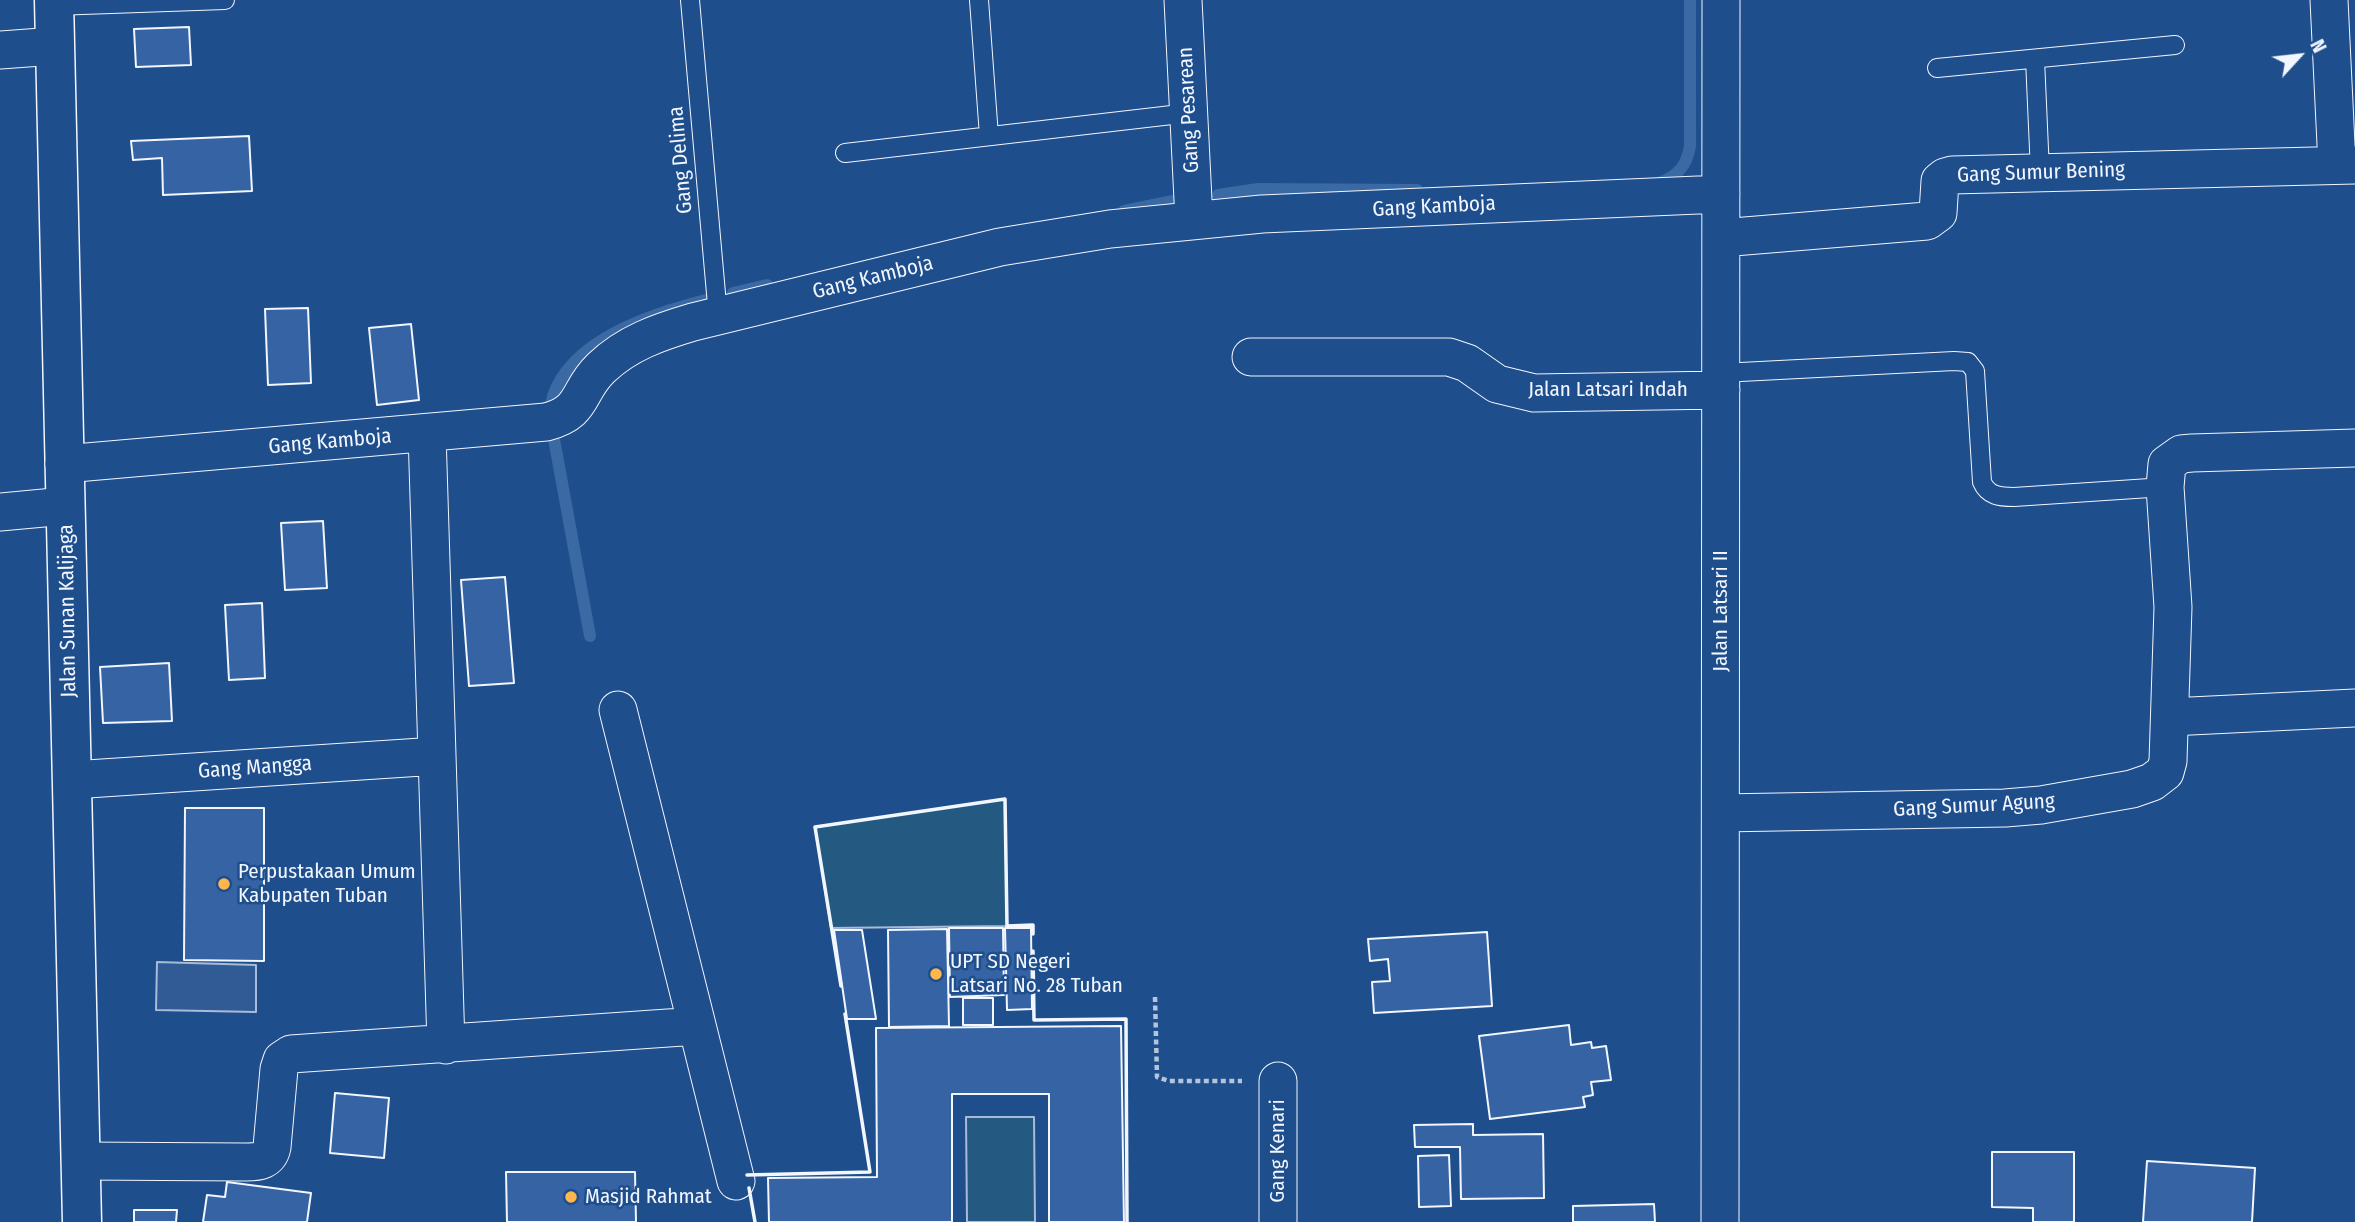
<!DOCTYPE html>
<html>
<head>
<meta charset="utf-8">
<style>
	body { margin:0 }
	#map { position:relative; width:2355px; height:1222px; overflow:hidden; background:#1f4e8c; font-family:"Fira Sans Condensed",sans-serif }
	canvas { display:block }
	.north { position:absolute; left:2264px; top:21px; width:70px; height:70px; -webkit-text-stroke:5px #1f4e8c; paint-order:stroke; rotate:63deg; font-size:19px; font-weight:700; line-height:28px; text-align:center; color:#f2f6ff }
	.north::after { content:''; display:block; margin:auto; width:24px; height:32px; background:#f2f6ff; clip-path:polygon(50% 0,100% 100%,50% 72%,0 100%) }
</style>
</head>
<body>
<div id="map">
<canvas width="2355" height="1222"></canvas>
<div class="north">N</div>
</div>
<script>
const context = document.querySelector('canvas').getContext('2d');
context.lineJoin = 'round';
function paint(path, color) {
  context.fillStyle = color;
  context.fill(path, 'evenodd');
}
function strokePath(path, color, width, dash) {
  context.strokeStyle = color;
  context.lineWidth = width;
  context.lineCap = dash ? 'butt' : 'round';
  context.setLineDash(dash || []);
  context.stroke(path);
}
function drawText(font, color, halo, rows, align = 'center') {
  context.font = font + ' "Fira Sans Condensed",sans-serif';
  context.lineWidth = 5;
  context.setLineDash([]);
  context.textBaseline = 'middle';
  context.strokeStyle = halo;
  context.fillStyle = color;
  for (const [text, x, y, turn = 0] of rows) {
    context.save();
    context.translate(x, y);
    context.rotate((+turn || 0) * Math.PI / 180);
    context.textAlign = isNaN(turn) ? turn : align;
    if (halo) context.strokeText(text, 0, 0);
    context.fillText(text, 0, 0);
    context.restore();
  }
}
const green = new Path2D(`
	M1005 799 1007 926 831 928 815 827Z
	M966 1117H1034L1035 1222H967Z`);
paint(green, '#245a82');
strokePath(green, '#a8bbd7', 2);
const parking = new Path2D(`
	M157 962 256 965V1012L156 1010Z`);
paint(parking, '#305b95');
strokePath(parking, '#a8bbd7', 2);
strokePath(new Path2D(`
	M1659 183C1677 177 1687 166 1690 146V0
	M1218 195 1258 189 1417 190
	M1124 211 1173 201
	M733 293 767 285
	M590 636 552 428C551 417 550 406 553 396 572 339 654 313 706 300`), '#3b69a3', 12);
const building = new Path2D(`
	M189 27 191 65 136 67 134 29Z
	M249 136 252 191 163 195 162 158 133 160 131 141Z
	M308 308 311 383 268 385 265 309Z
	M411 324 419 400 377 405 369 328Z
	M323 521 327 588 285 590 281 523Z
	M505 577 514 683 469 686 461 580Z
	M262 603 265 678 229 680 225 605Z
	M169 663 172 721 103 723 100 667Z
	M185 808H264V961L184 960Z
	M949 928H1003L1004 995 950 997Z
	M1005 928H1031L1032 1009 1007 1010Z
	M947 929 949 1026 889 1027 888 930Z
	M834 930H862L876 1019H847Z
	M1487 932 1492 1006 1374 1013 1372 982 1390 981 1388 959 1370 961 1368 939Z
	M963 998H993V1025H963Z
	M1569 1025 1571 1045 1591 1042 1592 1048 1606 1046 1611 1080 1591 1082 1593 1095 1583 1097 1585 1107 1490 1119 1479 1036Z
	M1121 1026 1124 1222H1049V1094H952V1222H769L768 1178 877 1177 876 1028Z
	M335 1093 389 1098 384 1158 330 1153Z
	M1473 1124V1135L1543 1134 1544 1198 1461 1199 1460 1147H1415L1414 1125Z
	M1992 1152H2074V1222H2033V1208L1992 1207Z
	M1449 1155 1451 1206 1419 1207 1418 1156Z
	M2147 1161 2255 1168 2252 1222H2143Z
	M506 1172H635L636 1222H507Z
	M227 1182 311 1193 307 1222H203L207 1195 225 1197Z
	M1654 1204 1655 1222H1573V1206Z
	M134 1210H177L176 1222H134Z`);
paint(building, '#3563a3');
strokePath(building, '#f2f6ff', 2);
const service = new Path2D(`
	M690 0 718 316
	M979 0 989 136
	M54 6 225 0
	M2035 59 2040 172
	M1937 68 2175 45
	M845 153 1189 113
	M1721 373 1954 361 1968 362 1975 371 1982 482C1988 496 2000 497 2014 497L2165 487`);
const minor = new Path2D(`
	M1183 0 1194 220
	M2329 0 2337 165
	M0 50 55 46
	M1721 238 1927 221 1938 213 1940 181 1945 177 1952 175 2355 165
	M1251 357H1449L1467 363 1497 384 1534 393 1721 390
	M427 433 446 1045
	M64 464 546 422C585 412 576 392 601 368 627 343 659 332 693 322L1000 247 1110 229 1262 214 1721 194
	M0 512 65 506
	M618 710 736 1181
	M2170 717 2355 708
	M72 780 437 756
	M1721 813 2005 808 2041 805 2132 789 2152 782 2165 772 2168 761 2173 607 2165 487 2167 464 2181 454 2192 453 2355 448
	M1278 1081V1222
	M81 1161 246 1162C258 1162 269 1161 272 1147L279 1069 282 1060 291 1054 697 1026
	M1720 1222 1721 0`);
const secondary = new Path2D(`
	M54 0 82 1222`);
strokePath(service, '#f2f6ff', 20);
strokePath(minor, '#f2f6ff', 39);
strokePath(secondary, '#f2f6ff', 41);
strokePath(new Path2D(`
	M1155 997 1157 1077 1169 1081H1242`), '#b3c4dc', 4.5, [5, 3.5]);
strokePath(service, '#1f4e8c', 18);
strokePath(minor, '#1f4e8c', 37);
strokePath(secondary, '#1f4e8c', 38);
strokePath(new Path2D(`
	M1033 951 1034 1020 1126 1019 1127 1222
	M841 986 815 827 1005 799 1007 926 1033 925V934
	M747 1175 870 1172 845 1014
	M749 1188 755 1222`), '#f2f6ff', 3.5);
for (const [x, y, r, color] of [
	[224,884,7,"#ffb74d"],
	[936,974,7,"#ffb74d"],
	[571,1197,7,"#ffb74d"]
]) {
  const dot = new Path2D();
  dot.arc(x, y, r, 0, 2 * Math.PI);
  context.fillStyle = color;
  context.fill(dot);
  strokePath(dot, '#1f4e8c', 2.5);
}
drawText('21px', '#f2f6ff', '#1f4e8c', [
	["Gang Pesarean",1189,110,-93],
	["Gang Delima",681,160,-95],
	["Gang Sumur Bening",2041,173,-2],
	["Gang Kamboja",1434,207,-3],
	["Gang Kamboja",873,278,-14],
	["Jalan Latsari Indah",1608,390],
	["Gang Kamboja",330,442,-5],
	["Jalan Sunan Kalijaga",68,611,-91],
	["Jalan Latsari II",1721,611,-90],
	["Gang Mangga",255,768,-4],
	["Gang Sumur Agung",1974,806,-3],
	["Gang Kenari",1278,1151,-90]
]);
drawText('21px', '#f2f6ff', '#1f4e8c', [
	["Perpustakaan Umum",238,872],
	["Kabupaten Tuban",238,896],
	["UPT SD Negeri",950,962],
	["Latsari No. 28 Tuban",950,986],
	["Masjid Rahmat",585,1197]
], 'left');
</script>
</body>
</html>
